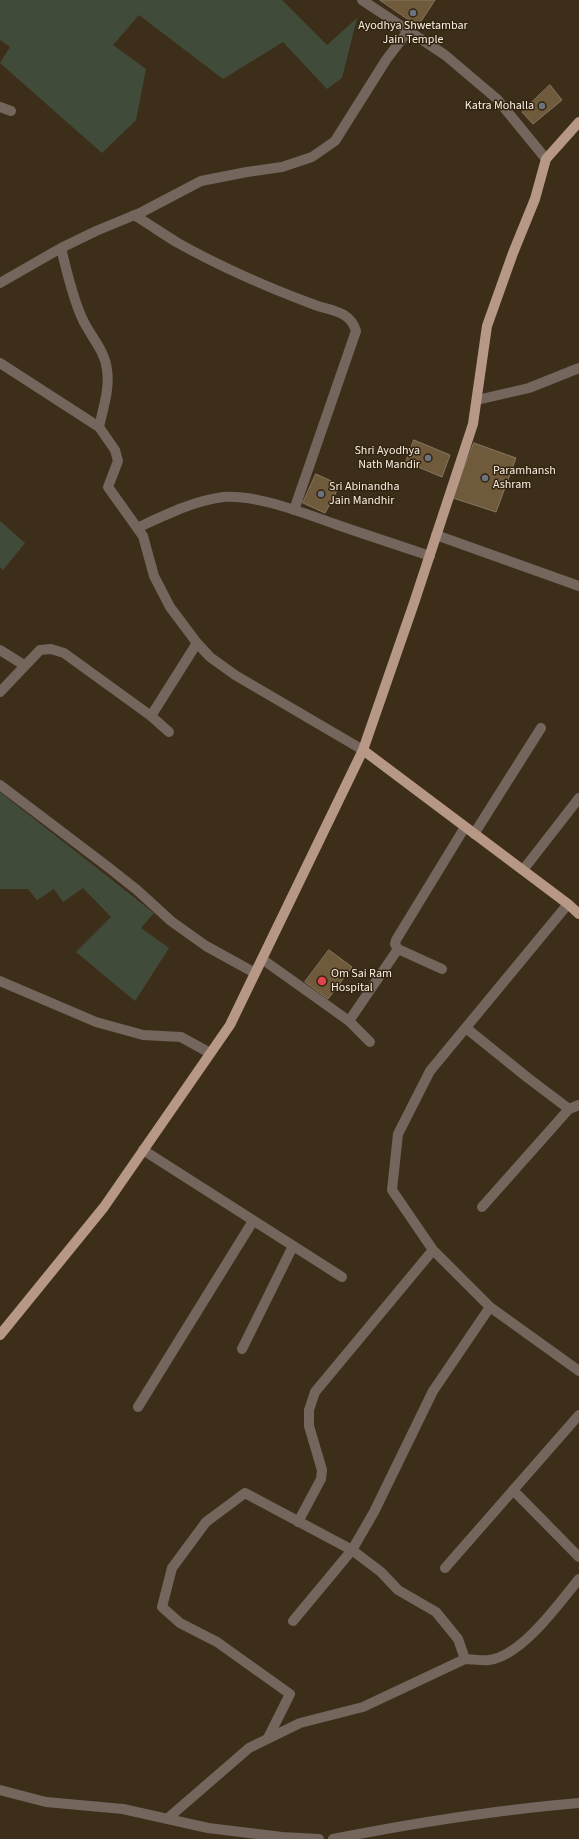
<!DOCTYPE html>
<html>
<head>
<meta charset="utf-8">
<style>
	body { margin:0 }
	canvas { display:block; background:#3d2e1a }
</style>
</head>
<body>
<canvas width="579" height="1839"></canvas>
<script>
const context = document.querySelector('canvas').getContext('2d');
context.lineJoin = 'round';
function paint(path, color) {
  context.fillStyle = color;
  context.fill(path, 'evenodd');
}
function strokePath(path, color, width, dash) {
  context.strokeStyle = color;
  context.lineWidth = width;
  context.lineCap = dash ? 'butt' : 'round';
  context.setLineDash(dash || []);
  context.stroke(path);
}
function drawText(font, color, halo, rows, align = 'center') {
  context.font = font + ' "Source Sans 3",sans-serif';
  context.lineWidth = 3;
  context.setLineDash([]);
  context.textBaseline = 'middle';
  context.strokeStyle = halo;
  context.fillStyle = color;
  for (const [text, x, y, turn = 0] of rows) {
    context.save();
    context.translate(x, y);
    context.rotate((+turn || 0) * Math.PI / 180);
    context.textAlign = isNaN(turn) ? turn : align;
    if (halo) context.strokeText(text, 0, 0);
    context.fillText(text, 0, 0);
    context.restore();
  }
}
paint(new Path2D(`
	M0 0H282L327 45 357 18 342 78 327 89 283 42 223 79 139 15 113 45 146 69 136 120 102 153 0 63 10 47 0 40Z
	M0 521 25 543 3 570 0 567Z
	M0 792 154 913 141 928 169 948 135 1001 76 952 111 917 83 888 63 902 54 889 37 900 28 889H0Z`), '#404b3a');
const building = new Path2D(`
	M380 0H435L418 26Z
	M550 85 562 100 533 124 522 112Z
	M414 440 450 455 442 477 406 462Z
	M474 443 516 458 496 512 453 498Z
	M316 474 340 485 325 513 303 503Z
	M329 950 352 967 328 999 305 982Z`);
paint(building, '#6f5a3c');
strokePath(building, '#877760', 1);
strokePath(new Path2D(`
	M362 0 445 55 497 99 546 159
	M0 107 11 111
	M134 215C149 224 163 234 178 243 221 267 269 288 315 305 332 311 350 311 356 331L294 510
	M61 248C67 272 72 296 82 318 90 336 105 350 107 370 110 388 103 409 99 427
	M0 283 61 248 96 231 142 212 201 181 247 172 282 167 312 157 335 141 386 60 408 31
	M0 363 99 427 115 450 118 461 108 487 143 536 154 576 170 607 197 643 210 657 235 675 363 750
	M477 400 529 388 579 368
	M137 528C165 515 193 501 223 497 256 494 303 513 335 524 366 535 398 545 430 556
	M436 535 579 586
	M0 650 24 665
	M0 692 40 650 51 649 64 653 151 716 169 732
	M151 716 197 643
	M0 785 108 867 137 890 171 921 206 946 255 973
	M474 834 541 728
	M523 870 579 798
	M262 959 349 1021 370 1042
	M442 969 398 949 395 944 396 940 465 827
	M0 981 96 1022 143 1035 181 1037 210 1053
	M349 1021 398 949
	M466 1028 528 1078 569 1109 579 1105
	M143 1150 342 1277
	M482 1207 569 1109
	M490 1307 579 1371
	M242 1349 293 1246
	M138 1407 253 1221
	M513 1490 579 1557
	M298 1522 321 1479 322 1470 309 1426V1410L315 1392 433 1250
	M445 1568 579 1415
	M465 1659C472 1659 482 1661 489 1660 522 1656 559 1603 579 1579
	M268 1738 290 1694 217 1642 180 1623 162 1607 172 1568 206 1522 245 1493 352 1550 293 1621
	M0 1790 46 1802 123 1809 208 1828 282 1837 319 1839
	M167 1819 249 1748 300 1723 363 1707 465 1659 458 1639 436 1612 398 1590 381 1572 352 1550 374 1512 433 1391 490 1307 433 1250 392 1190 398 1134 430 1071 568 904
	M333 1839C414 1823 496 1810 579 1803`), '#74655d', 10);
strokePath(new Path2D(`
	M363 750 568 904 579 914
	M0 1335 104 1207 230 1025 363 750 414 603 473 424 487 326 513 253 535 199 546 159 579 122`), '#b79887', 10);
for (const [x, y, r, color] of [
	[413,13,4,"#6b7280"],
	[542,106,4,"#6b7280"],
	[428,458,4,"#6b7280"],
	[485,478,4,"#6b7280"],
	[321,494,4,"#6b7280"],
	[322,981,5,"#e0444e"]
]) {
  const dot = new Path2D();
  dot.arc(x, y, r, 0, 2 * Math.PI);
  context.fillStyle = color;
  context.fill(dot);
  strokePath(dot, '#332410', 1.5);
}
drawText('12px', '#f9efe3', '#332410', [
	["Ayodhya Shwetambar",413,26,"center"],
	["Jain Temple",413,40,"center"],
	["Katra Mohalla",534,106,"right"],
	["Shri Ayodhya",420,451,"right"],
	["Nath Mandir",420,465,"right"],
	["Paramhansh",493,471],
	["Ashram",493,485],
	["Sri Abinandha",329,487],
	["Jain Mandhir",329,501],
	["Om Sai Ram",331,974],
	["Hospital",331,988]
], 'left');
</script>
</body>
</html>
